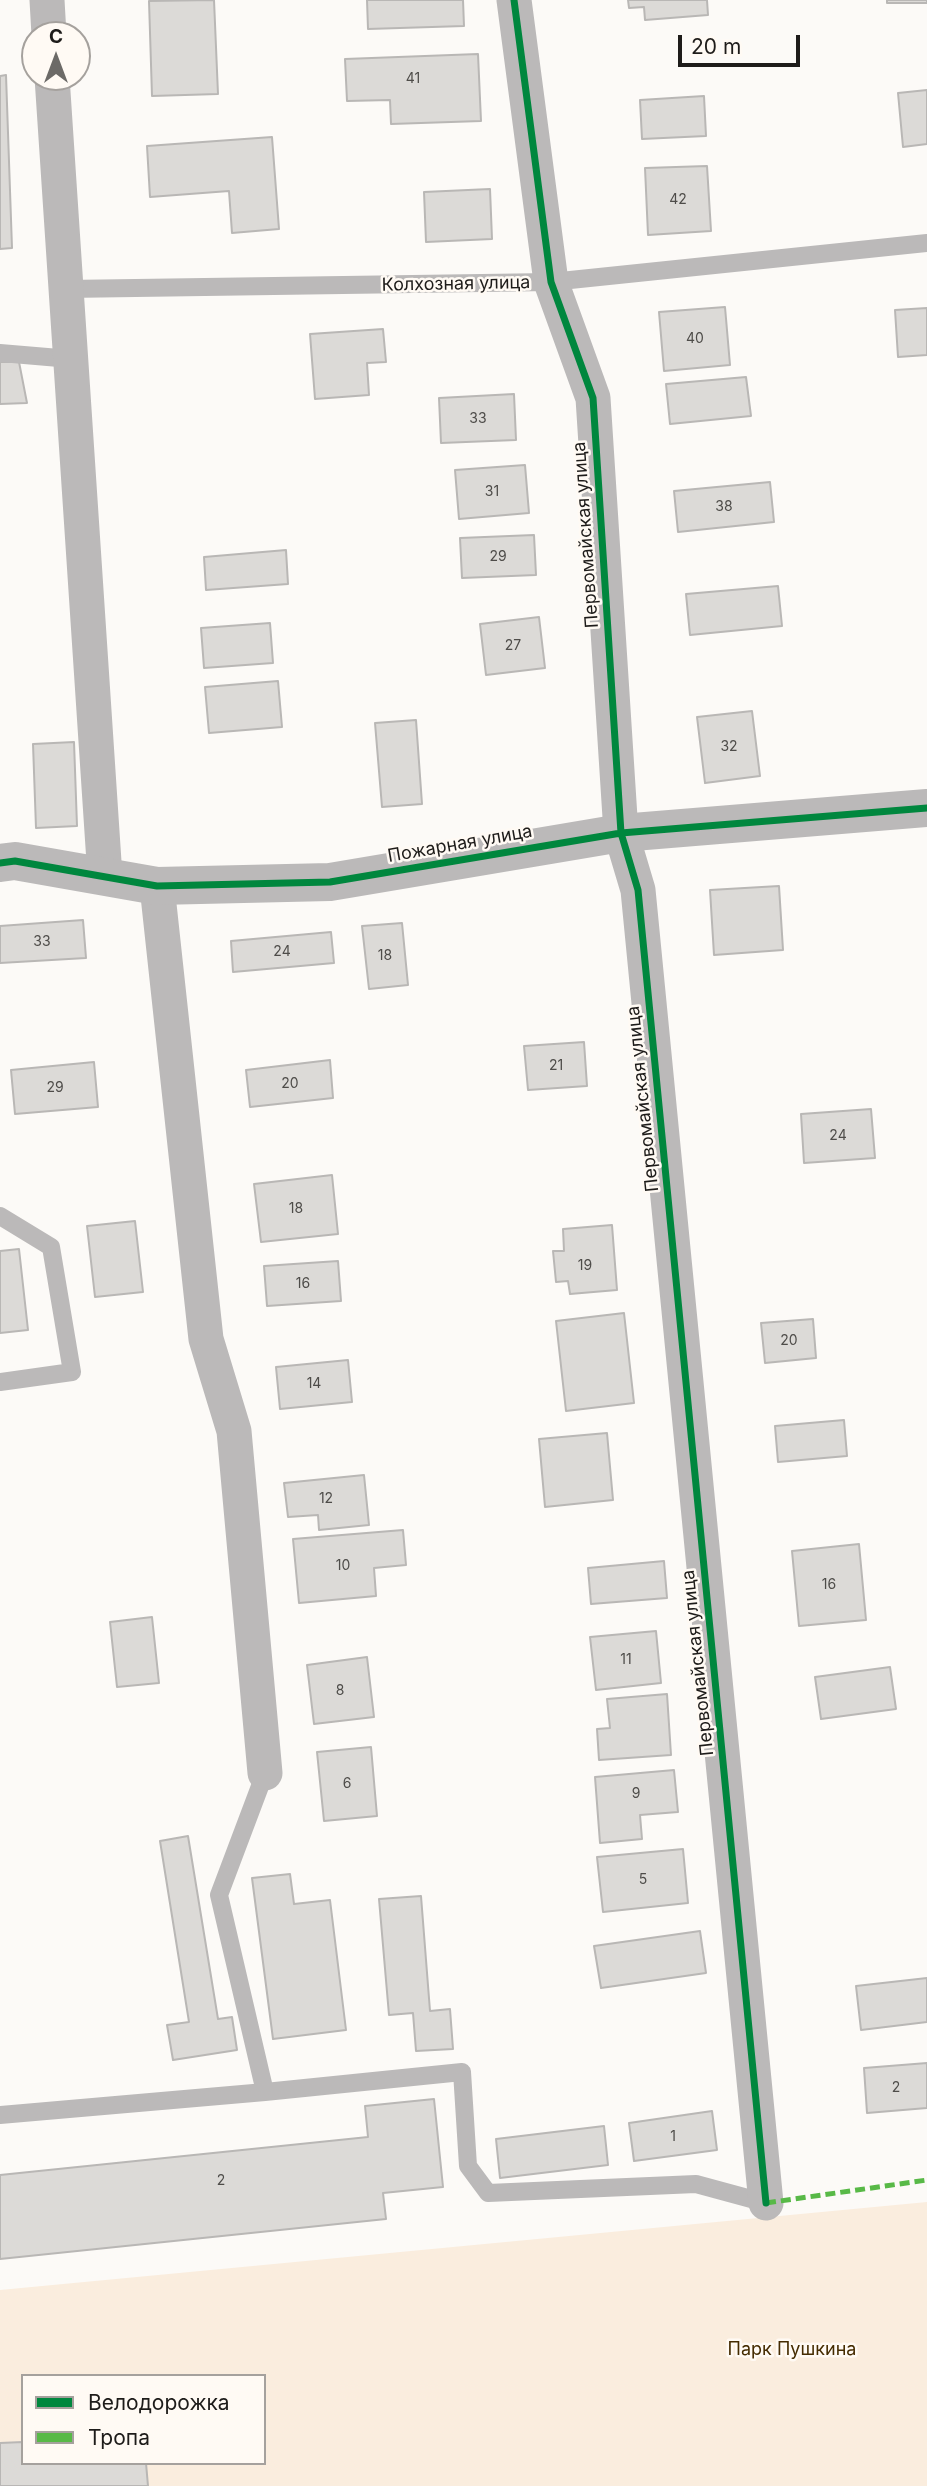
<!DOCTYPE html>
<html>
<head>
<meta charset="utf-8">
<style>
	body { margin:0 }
	#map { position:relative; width:927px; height:2486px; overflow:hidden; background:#fcfaf7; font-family:Inter,sans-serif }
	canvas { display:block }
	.legend { position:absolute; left:21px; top:2374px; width:245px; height:91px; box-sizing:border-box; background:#fffaf4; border:2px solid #a5a19d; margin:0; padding:9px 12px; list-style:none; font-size:21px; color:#1e1c1a }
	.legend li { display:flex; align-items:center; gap:14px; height:35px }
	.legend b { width:35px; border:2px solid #a5a19d }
	.north { position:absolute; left:21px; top:21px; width:70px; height:70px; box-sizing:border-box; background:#fffaf4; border:2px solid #a5a19d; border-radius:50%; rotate:0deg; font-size:19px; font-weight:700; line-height:28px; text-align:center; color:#1e1c1a }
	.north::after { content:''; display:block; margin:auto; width:24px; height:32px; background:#6c6a67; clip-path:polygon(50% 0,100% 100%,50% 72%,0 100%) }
	.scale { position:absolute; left:678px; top:35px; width:122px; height:32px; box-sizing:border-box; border:4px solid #1e1c1a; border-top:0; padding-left:9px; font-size:21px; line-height:24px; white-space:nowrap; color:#1e1c1a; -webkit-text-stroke:5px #fffaf4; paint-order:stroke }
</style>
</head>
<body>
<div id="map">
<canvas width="927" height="2486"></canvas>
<ul class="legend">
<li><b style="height:9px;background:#00873e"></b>Велодорожка</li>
<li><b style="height:9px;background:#58b947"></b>Тропа</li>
</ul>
<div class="north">С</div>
<div class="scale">20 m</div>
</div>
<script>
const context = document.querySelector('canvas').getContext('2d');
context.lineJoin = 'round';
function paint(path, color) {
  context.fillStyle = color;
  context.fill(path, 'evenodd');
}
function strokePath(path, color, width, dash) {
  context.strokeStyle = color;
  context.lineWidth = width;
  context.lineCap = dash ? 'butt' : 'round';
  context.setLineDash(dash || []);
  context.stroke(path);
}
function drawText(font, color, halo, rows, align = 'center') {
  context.font = font + ' Inter,sans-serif';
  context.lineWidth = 5;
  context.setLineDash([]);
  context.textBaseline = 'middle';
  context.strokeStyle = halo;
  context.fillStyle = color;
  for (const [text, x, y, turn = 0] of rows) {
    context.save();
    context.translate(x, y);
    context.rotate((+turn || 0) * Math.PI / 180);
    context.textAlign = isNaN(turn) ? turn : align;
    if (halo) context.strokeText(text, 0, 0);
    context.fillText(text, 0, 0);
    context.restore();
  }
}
paint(new Path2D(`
	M927 2202V2486H0V2290ZM23 2376H264V2463H23Z`), '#faedde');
const building = new Path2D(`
	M214 0 218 94 152 96 149 1Z
	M367 0H463L464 26 368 29Z
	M628 0H707L708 15 645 20 644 7 629 8Z
	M887 0H927V3H887Z
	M478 54 481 121 391 124 390 100 347 101 345 59Z
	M6 75 12 248 0 249V76Z
	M927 90V144L903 147 898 93Z
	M704 96 706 136 642 139 640 100Z
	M272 137 279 229 232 233 229 191 150 197 147 146Z
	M707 166 711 231 648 235 645 168Z
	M490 189 492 239 426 242 424 192Z
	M725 307 730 365 664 371 659 312Z
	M927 308V355L898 357 895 310Z
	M383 329 386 362 367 363 369 395 315 399 310 334Z
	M0 362H19L27 403 0 404Z
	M746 377 751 416 670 424 666 384Z
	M514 394 516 440 441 443 439 398Z
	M525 465 529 513 459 519 455 470Z
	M770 482 774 522 678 532 674 491Z
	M534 535 536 575 462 578 460 538Z
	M286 550 288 584 206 590 204 557Z
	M778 586 782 626 690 635 686 594Z
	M539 617 545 668 486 675 480 624Z
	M270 623 273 663 204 668 201 628Z
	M278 681 282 727 209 733 205 687Z
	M752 711 760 776 705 783 697 717Z
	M416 720 422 804 382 807 375 723Z
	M74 742 77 826 36 828 33 744Z
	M779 886 783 950 714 955 710 890Z
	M83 920 86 958 0 963V926Z
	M402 923 408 985 369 989 362 926Z
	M331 932 334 963 233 972 231 941Z
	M584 1042 587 1086 528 1090 524 1046Z
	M330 1060 333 1098 250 1107 246 1070Z
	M94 1062 98 1107 15 1114 11 1070Z
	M871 1109 875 1158 804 1163 801 1114Z
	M332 1175 338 1234 261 1242 254 1184Z
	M135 1221 143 1292 95 1297 87 1226Z
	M612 1225 617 1290 570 1294 568 1281 556 1282 553 1251H564L563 1229Z
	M19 1249 28 1330 0 1333V1251Z
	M338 1261 341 1301 267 1306 264 1266Z
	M624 1313 634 1403 566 1411 556 1321Z
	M813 1319 816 1358 765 1363 761 1323Z
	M348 1360 352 1402 280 1409 276 1367Z
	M844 1420 847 1456 778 1462 775 1426Z
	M607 1433 613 1500 545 1507 539 1439Z
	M364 1475 369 1525 319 1530 318 1515 288 1517 284 1483Z
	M403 1530 406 1565 374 1568 376 1596 299 1603 293 1539Z
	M859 1544 866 1620 799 1626 792 1551Z
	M664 1561 667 1598 591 1604 588 1568Z
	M152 1617 159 1683 117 1687 110 1622Z
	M656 1631 661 1683 596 1690 590 1637Z
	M367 1657 374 1717 314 1724 307 1665Z
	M890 1667 896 1709 821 1719 815 1677Z
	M667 1694 671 1755 599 1760 597 1729 610 1728 607 1699Z
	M371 1747 377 1816 324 1821 317 1752Z
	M674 1770 678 1812 640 1815 642 1839 600 1843 595 1777Z
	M188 1836 218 2019 232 2017 237 2050 173 2060 167 2025 189 2022 160 1841Z
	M683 1849 688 1903 603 1912 597 1857Z
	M290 1874 294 1904 330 1900 346 2030 273 2039 252 1878Z
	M421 1896 430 2011 450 2009 453 2049 416 2051 413 2013 389 2015 379 1899Z
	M700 1931 706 1973 601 1988 594 1946Z
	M927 1978V2022L861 2030 856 1986Z
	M927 2063V2108L867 2113 864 2068Z
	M434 2099 443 2187 383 2193 386 2219 0 2259V2175L368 2137 365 2106Z
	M712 2111 717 2150 634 2161 629 2123Z
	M604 2126 608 2165 500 2178 496 2139Z
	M23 2442V2463H146L148 2486H0V2443Z`);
paint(building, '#dcdad7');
strokePath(building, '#b9b7b5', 2);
strokePath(new Path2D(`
	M66 289 551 282 927 243
	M0 353 71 359
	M0 1216 51 1247 72 1372 0 1382
	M265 1773 219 1895 265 2092
	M0 2115 265 2092 462 2072 468 2166 488 2193 696 2184 766 2203`), '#bbb9b9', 18);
strokePath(new Path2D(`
	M47 0 49 35
	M514 0 551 282 593 398 621 833 638 890 766 2203
	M52 77 105 877
	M157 886 206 1339 234 1431 265 1773`), '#bbb9b9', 35);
strokePath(new Path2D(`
	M0 863 15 861 157 886 330 882 621 833 927 808`), '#bbb9b9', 38);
strokePath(new Path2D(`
	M766 2203 927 2180`), '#58b947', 5, [10, 5]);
strokePath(new Path2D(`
	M514 0 551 282 593 398 621 833 638 890 766 2203
	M0 863 15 861 157 886 330 882 621 833 927 808`), '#00873e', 7);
drawText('14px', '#4e4c49', null, [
	["41",413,79],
	["42",678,200],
	["40",695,339],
	["33",478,419],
	["31",492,492],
	["38",724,507],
	["29",498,557],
	["27",513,646],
	["32",729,747],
	["33",42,942],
	["24",282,952],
	["18",385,956],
	["21",556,1066],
	["20",290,1084],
	["29",55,1088],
	["24",838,1136],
	["18",296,1209],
	["19",585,1266],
	["16",303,1284],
	["20",789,1341],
	["14",314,1384],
	["12",326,1499],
	["10",343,1566],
	["16",829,1585],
	["11",626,1660],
	["8",340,1691],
	["6",347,1784],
	["9",636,1794],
	["5",643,1880],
	["2",896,2088],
	["1",673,2137],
	["2",221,2181]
]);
drawText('18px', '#1e1c1a', '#fffaf4', [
	["Колхозная улица",456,284,-1],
	["Первомайская улица",586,535,-94],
	["Пожарная улица",460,844,-10],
	["Первомайская улица",643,1099,-96],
	["Первомайская улица",698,1663,-96]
]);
drawText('18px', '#452c01', '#fffaf4', [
	["Парк Пушкина",792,2350]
]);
</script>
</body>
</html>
